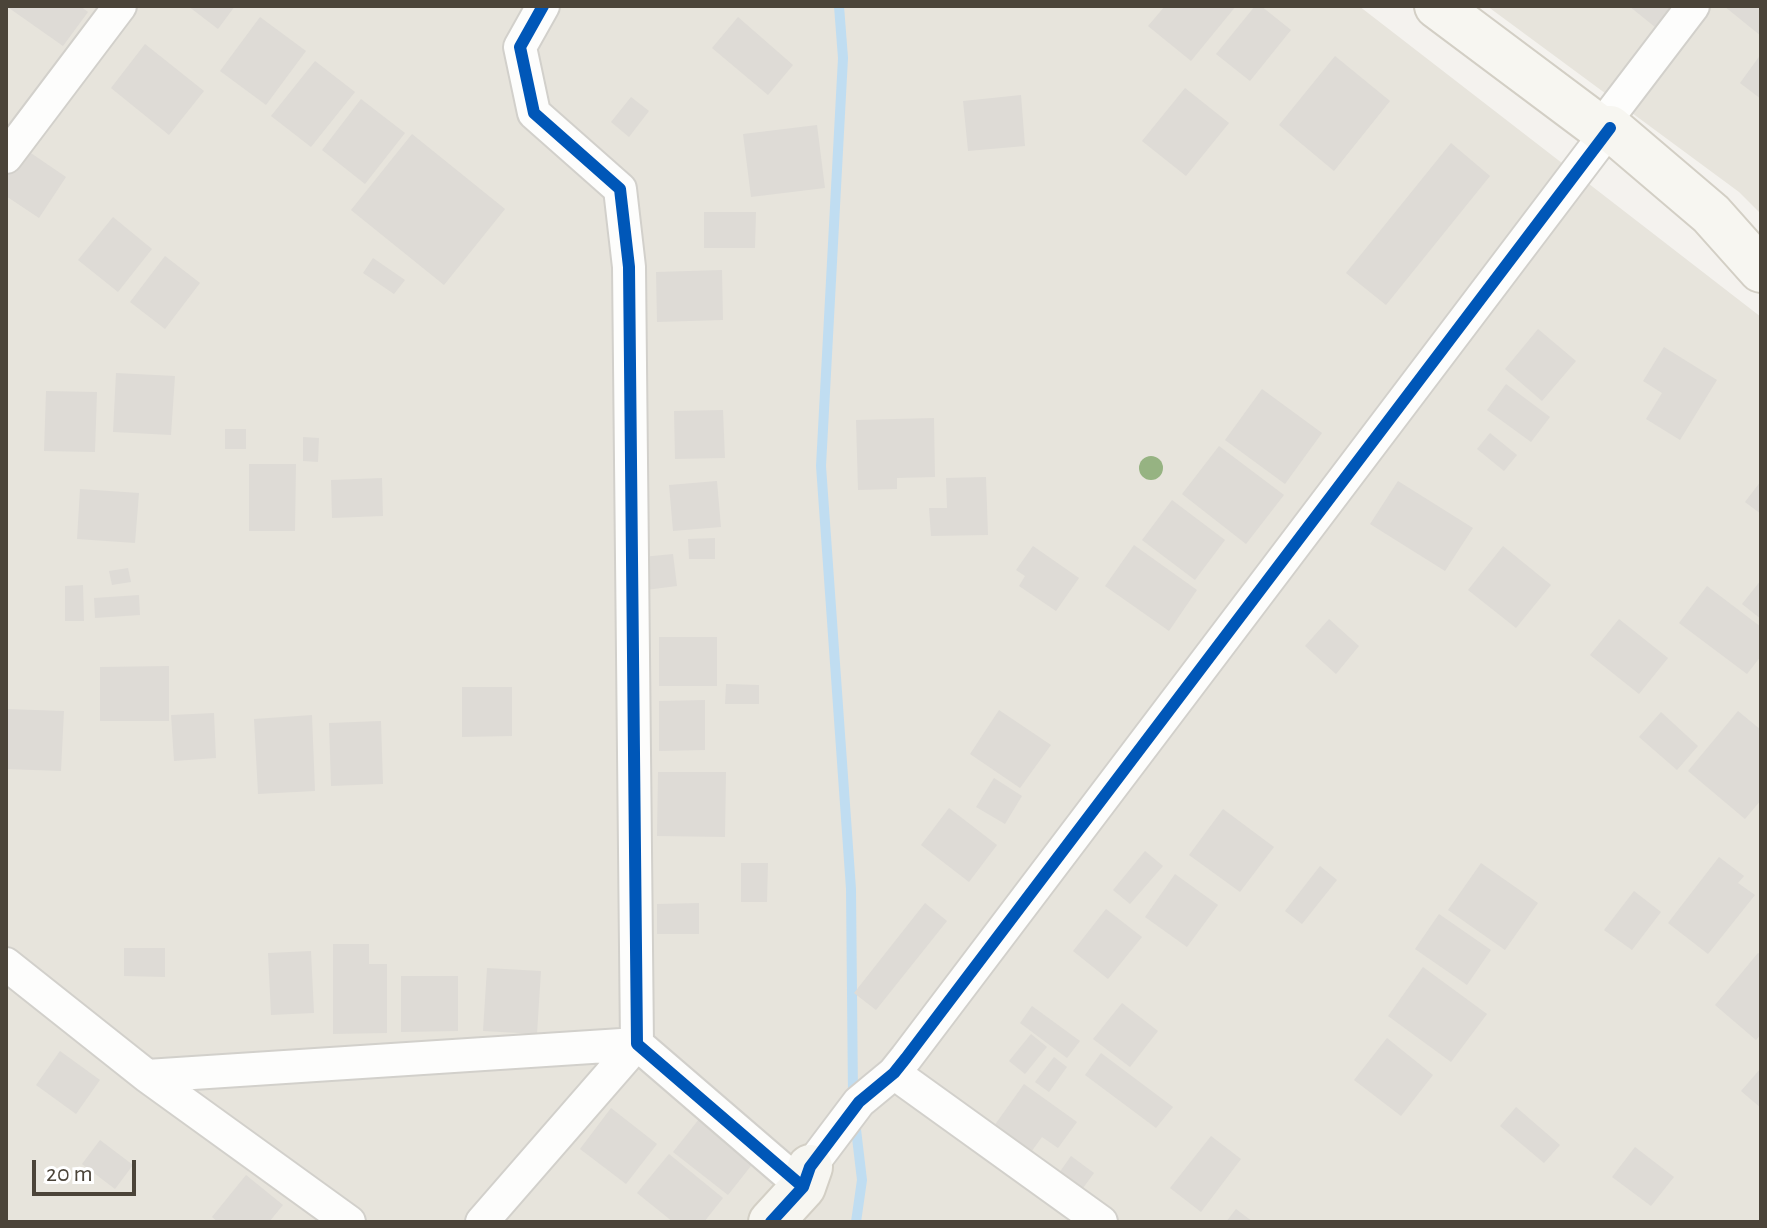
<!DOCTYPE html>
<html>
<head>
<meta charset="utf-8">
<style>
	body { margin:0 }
	#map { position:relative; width:1767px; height:1228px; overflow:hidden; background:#f4f2ee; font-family:"Alegreya Sans",sans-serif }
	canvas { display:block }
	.frame { position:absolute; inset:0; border:8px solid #4b4439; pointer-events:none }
	.scale { position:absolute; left:32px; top:1160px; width:104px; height:36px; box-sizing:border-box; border:4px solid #4b4439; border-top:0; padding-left:10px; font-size:24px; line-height:28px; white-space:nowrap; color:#4b4439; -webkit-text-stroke:6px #fff; paint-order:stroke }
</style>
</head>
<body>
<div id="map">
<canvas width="1767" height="1228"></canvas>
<div class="frame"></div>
<div class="scale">20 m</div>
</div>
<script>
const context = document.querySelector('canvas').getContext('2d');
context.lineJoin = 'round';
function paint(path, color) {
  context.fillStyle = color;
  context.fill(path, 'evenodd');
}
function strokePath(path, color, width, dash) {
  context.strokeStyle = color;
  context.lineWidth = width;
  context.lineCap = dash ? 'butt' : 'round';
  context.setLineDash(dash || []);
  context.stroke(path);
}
paint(new Path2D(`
	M6 6H1359L1761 317V1222H6Z
	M1487 6H1761V214L1739 192Z`), '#e7e4dc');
strokePath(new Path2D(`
	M839 6 843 58 821 466 851 889 853 1097
	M855 1121 862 1180 856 1222`), '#c0ddf1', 10);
paint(new Path2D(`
	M10 6H80L88 12 63 46 9 8Z
	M188 6H235L218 29Z
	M1165 6H1236L1191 61 1148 26Z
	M1255 6H1261L1291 30 1250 81 1216 54Z
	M1629 6H1672L1655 27Z
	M1724 6H1761V36Z
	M260 17 306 51 266 105 220 71Z
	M738 17 793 65 768 95 712 48Z
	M145 44 204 91 169 135 111 88Z
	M1761 54V99L1740 83Z
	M1335 56 1390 101 1334 171 1279 125Z
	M315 61 355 92 311 147 271 116Z
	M1185 88 1229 123 1186 176 1142 141Z
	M1021 95 1025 146 968 151 963 101Z
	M631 97 649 111 629 137 611 122Z
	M361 99 405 133 365 184 322 150Z
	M817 125 825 188 751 197 743 134Z
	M412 134 505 209 444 285 351 210Z
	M1451 143 1490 176 1386 305 1346 273Z
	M22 147 66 177 39 218 6 196V171Z
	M704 212H756L755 248H704Z
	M113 217 152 249 118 292 78 260Z
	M165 256 200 283 165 329 130 302Z
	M373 258 405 280 394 294 363 273Z
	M722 270 723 320 657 322 656 272Z
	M1538 329 1576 361 1542 401 1505 369Z
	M1664 347 1717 380 1680 440 1646 419 1662 393 1643 381Z
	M116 373 175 376 171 435 113 432Z
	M1506 384 1550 417 1531 442 1487 410Z
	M1262 389 1322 433 1285 484 1225 440Z
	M46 391 97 392 95 452 44 451Z
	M723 410 725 458 675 459 674 411Z
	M934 418 935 477 897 478V489L858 490 856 420Z
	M225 429H246V449H225Z
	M1490 433 1517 455 1504 471 1477 449Z
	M303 437 319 438 318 462 303 461Z
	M1219 446 1284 495 1246 544 1182 494Z
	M249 464H296L295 531H249Z
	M986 477 988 535 931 536 929 508H947L946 478Z
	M382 478 383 516 332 518 331 480Z
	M717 481 721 527 673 531 669 485Z
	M1398 481 1473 528 1445 571 1370 524Z
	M1761 481V514L1745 502Z
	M80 489 139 493 135 543 77 539Z
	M1172 500 1225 540 1195 580 1142 540Z
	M715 538V559H689L688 539Z
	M1134 545 1197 590 1169 631 1105 586Z
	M1033 546 1079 578 1056 611 1019 586 1025 576 1016 570Z
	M1503 546 1551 585 1516 628 1468 590Z
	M673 554 677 586 646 590 642 557Z
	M128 568 131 582 112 585 109 571Z
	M1761 580V619L1742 604Z
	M83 585 84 621H65V586Z
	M1707 586 1761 627V656L1747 674 1679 623Z
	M139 595 140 615 95 618 94 598Z
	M1329 619 1359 646 1336 674 1305 646Z
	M1619 619 1668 658 1639 694 1590 655Z
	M659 637H717V686H659Z
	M169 666V721H100V667Z
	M726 684 759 685V704H725Z
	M462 687H512V736L462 737Z
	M705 700V750L659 751V701Z
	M6 709 64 711 61 771 6 769Z
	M999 710 1051 745 1020 788 970 754Z
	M1738 711 1761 730V800L1745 819 1688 771Z
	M1661 712 1698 746 1677 770 1639 737Z
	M214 713 216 758 174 761 171 715Z
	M312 715 315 791 258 794 254 719Z
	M381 721 383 784 331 786 329 723Z
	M658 772H726L725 837 657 836Z
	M994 778 1022 796 1005 824 976 807Z
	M949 808 997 845 969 882 921 845Z
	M1223 809 1274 847 1240 892 1189 855Z
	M1145 851 1163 866 1130 904 1113 890Z
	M1719 857 1744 876 1738 883 1755 895 1708 954 1668 923Z
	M741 863H768L767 902H741Z
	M1481 863 1538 903 1505 950 1448 910Z
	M1320 866 1337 880 1302 924 1285 911Z
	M1175 874 1218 905 1187 947 1145 917Z
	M1634 891 1661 912 1632 950 1604 930Z
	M699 903V934H657V904Z
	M925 903 947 921 876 1010 854 993Z
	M1106 909 1142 937 1108 979 1073 951Z
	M1439 914 1491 950 1467 985 1415 949Z
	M333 944H369V964H387V1033L333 1034Z
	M124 948H165V977L124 976Z
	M311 951 314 1013 271 1015 268 953Z
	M1758 953 1761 955V1034L1756 1040 1715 1005Z
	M1423 967 1487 1014 1451 1062 1388 1016Z
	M487 968 541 971 537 1034 483 1031Z
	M401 976H458V1031L401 1032Z
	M1122 1003 1158 1031 1130 1067 1093 1039Z
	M1032 1006 1080 1041 1067 1058 1020 1023Z
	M1031 1034 1047 1047 1025 1074 1009 1061Z
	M1387 1038 1433 1075 1401 1116 1354 1080Z
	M60 1051 100 1080 76 1114 36 1085Z
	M1101 1053 1173 1107 1156 1128 1085 1075Z
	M1054 1057 1067 1067 1049 1092 1035 1082Z
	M1761 1068V1108L1741 1091Z
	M1024 1084 1077 1122 1058 1148 1042 1137 1026 1159 989 1133Z
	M1516 1107 1560 1145 1544 1163 1500 1126Z
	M611 1108 657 1144 626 1184 580 1149Z
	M703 1114 758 1157 728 1195 673 1152Z
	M1211 1136 1241 1159 1201 1212 1170 1188Z
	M100 1140 133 1165 115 1189 82 1164Z
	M1635 1147 1674 1177 1651 1206 1612 1177Z
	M669 1154 723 1198 704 1222H673L637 1193Z
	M1071 1156 1094 1173 1075 1199 1052 1183Z
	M246 1175 283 1205 269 1222H218L212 1217Z
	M1236 1209 1253 1222H1226Z`), '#dedbd6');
const street = new Path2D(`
	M543 6 520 47 534 113 620 189 629 267 637 1044 803 1187
	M1600 128 1693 6
	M6 157 120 6
	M6 964 147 1076 349 1222
	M894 1073 1101 1222
	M147 1076 637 1044
	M810 1167 859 1102 894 1073 906 1058 1610 128
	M482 1222 637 1044`);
const secondary = new Path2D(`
	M1437 6 1600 128H1610L1711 214 1761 270
	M771 1222 803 1187 810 1167`);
strokePath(street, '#d2d0cb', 36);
strokePath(secondary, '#d3cfc5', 48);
strokePath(street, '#fdfdfc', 32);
strokePath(secondary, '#f7f6f1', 44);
strokePath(new Path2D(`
	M543 6 520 47 534 113 620 189 629 267 637 1044 803 1187
	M771 1222 803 1187 810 1167 859 1102 894 1073 906 1058 1610 128`), '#0057b8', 12);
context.fillStyle = '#96b382';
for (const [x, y] of [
	[1151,468]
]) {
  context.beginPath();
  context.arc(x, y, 12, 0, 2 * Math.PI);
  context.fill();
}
</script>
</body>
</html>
